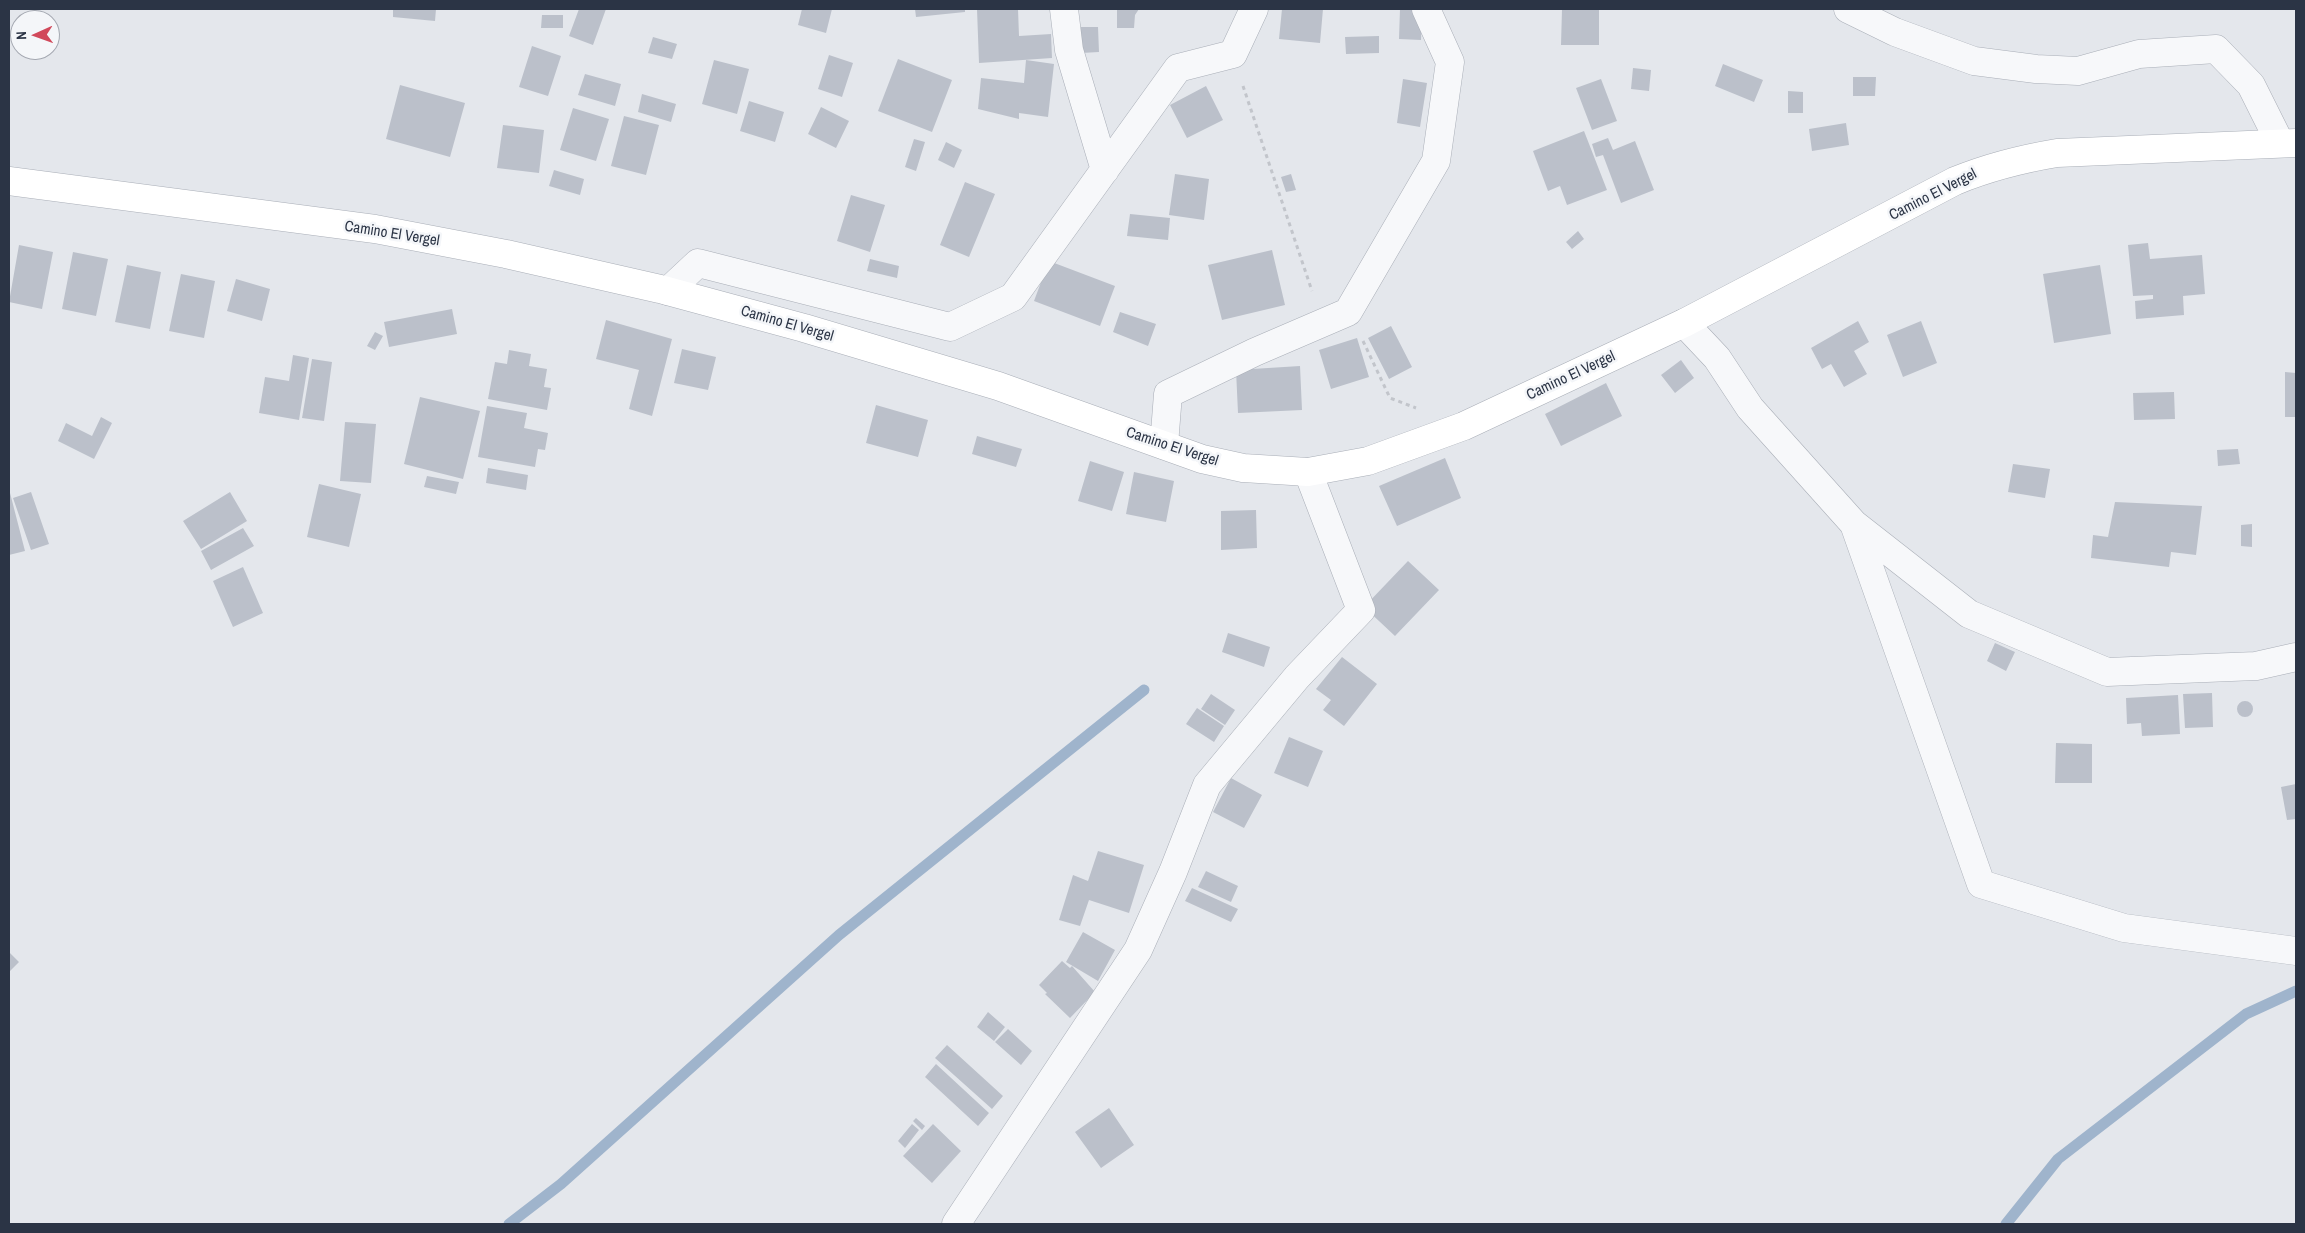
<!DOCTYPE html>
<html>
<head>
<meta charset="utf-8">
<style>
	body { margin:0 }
	#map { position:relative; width:2305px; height:1233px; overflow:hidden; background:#e4e7ec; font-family:"Archivo Narrow",sans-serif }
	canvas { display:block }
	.frame { position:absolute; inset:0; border:10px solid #2b3445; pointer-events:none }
	.north { position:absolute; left:10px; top:10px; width:50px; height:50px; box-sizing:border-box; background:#f4f6f9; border:1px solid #a4a8b1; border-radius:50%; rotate:268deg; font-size:14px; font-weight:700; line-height:20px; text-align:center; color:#2b3445 }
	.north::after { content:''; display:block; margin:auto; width:18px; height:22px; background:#d1495b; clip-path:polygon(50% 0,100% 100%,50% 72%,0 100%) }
</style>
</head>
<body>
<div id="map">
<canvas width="2305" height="1233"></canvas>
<div class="frame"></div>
<div class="north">N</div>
</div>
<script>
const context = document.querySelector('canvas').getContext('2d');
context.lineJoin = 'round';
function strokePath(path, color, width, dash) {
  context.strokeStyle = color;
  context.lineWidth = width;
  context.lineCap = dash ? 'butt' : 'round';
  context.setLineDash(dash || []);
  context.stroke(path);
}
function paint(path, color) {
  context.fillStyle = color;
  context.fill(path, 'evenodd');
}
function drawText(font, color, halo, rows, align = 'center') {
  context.font = font + ' "Archivo Narrow",sans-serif';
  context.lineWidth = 5;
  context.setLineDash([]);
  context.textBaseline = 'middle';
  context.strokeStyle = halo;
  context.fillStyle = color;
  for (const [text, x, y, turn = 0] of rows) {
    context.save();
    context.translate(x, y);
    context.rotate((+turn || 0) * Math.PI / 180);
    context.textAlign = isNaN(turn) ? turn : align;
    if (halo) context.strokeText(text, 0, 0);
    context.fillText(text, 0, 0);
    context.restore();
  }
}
strokePath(new Path2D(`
	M509 1224 561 1184 839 935 1144 690
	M2006 1224 2058 1159 2246 1014 2296 991`), '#9fb4cc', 11);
paint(new Path2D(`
	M393 9H436L435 21 393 17Z
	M579 9H606L593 45 569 36Z
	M802 9H832L826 33 798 25Z
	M915 9H965V12L916 17Z
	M977 9H1018L1019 36 1051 34 1052 58 979 63Z
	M1117 9H1139L1135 15 1134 28H1117Z
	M1282 9H1323L1320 43 1279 39Z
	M1400 9 1422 11 1421 40 1399 39Z
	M1562 9H1599V45H1561Z
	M542 15H563V28H541Z
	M1081 27H1098L1099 52 1081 53Z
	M1379 36V53L1346 54 1345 37Z
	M653 37 677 44 672 59 648 53Z
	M532 46 561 56 548 96 519 87Z
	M829 55 853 63 842 97 818 89Z
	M898 59 952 80 932 132 878 111Z
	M714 60 749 69 737 114 702 104Z
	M1026 60 1054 64 1048 117 1019 113V119L978 109 981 78 1024 83Z
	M1723 64 1763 80 1754 102 1715 86Z
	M1633 68 1651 70 1649 91 1631 89Z
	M585 74 621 84 615 106 578 95Z
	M1853 77H1876L1875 96H1853Z
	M1403 79 1427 83 1420 127 1397 123Z
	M1601 79 1617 121 1592 130 1576 88Z
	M400 85 465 103 450 157 386 139Z
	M1206 86 1223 120 1187 138 1170 105Z
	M1788 91 1803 92V113H1788Z
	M642 94 676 104 671 122 638 112Z
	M749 101 784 112 775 142 740 131Z
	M821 107 849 121 836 148 808 134Z
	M573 108 609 119 596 161 560 150Z
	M624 116 659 125 646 175 611 166Z
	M1846 123 1849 145 1812 151 1809 129Z
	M503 125 544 130 539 173 497 168Z
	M1584 131 1607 190 1567 205 1560 186 1548 191 1533 151Z
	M1608 138 1613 150 1635 141 1654 190 1621 203 1603 155 1596 157 1592 144Z
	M914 139 925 142 916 171 905 167Z
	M946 142 962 150 954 168 938 160Z
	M554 170 584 179 580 195 549 186Z
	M1175 174 1209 179 1204 220 1169 215Z
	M1291 174 1296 190 1286 192 1281 177Z
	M965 182 995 194 969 257 940 245Z
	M851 195 885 205 870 252 837 241Z
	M1130 214 1170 218 1168 240 1127 236Z
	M1578 231 1584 239 1572 249 1566 242Z
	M2148 243 2150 259 2202 255 2205 294 2183 296 2184 315 2136 319 2135 301 2153 299V295L2133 296 2128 245Z
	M19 245 53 252 42 309 9 302Z
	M1272 250 1285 305 1222 320 1208 265Z
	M73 252 108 259 96 316 62 309Z
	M870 259 899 266 897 278 867 271Z
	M1049 261 1115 286 1100 326 1034 301Z
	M127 265 161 272 150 329 115 322Z
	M2100 265 2111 334 2054 343 2043 274Z
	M181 274 215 281 204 338 169 331Z
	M236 279 270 289 262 321 227 311Z
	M452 309 457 334 389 347 384 322Z
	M1120 312 1156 324 1148 346 1113 332Z
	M606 320 672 339 652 416 629 409 639 370 596 359Z
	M1858 321 1869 342 1854 351 1867 374 1844 387 1831 364 1822 369 1811 348Z
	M1921 321 1937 363 1903 377 1887 335Z
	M1391 326 1412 367 1389 379 1368 338Z
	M375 332 383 336 375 350 367 346Z
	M1357 338 1369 377 1331 389 1319 350Z
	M682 349 716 357 708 390 674 383Z
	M509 350 531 354 529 366 547 369 544 387 551 388 547 410 488 399 495 362 507 364Z
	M293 355 309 358 299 420 259 413 265 377 289 381Z
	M312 359 332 362 324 421 302 418Z
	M1681 360 1694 378 1675 393 1661 375Z
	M1300 366 1302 410 1238 413 1236 370Z
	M2285 372 2296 373V417H2285Z
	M1606 383 1622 416 1561 446 1545 414Z
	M2174 392 2175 419 2134 420 2133 393Z
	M420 397 480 411 463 479 404 464Z
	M876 405 928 420 918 457 866 443Z
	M487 406 527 413 524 428 548 433 545 450 538 449 535 467 478 457Z
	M101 417 112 423 94 459 58 441 66 423 92 436Z
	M345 422 376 424 371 483 340 481Z
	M977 436 1022 449 1016 467 972 454Z
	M2238 449 2240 464 2218 466 2217 450Z
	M1445 458 1461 498 1397 526 1379 486Z
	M1090 461 1124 472 1112 511 1078 501Z
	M2013 464 2050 469 2045 498 2008 492Z
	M488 468 528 475 526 490 486 483Z
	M1134 472 1174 481 1166 522 1126 514Z
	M427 476 459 482 456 494 424 487Z
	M319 484 361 494 349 547 307 537Z
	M9 489 25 551 9 555Z
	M31 492 49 544 31 550 13 498Z
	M230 492 247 521 201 549 183 521Z
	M2115 502 2202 506 2196 555 2171 552 2169 567 2091 558 2093 535 2108 537Z
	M1256 510 1257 548 1221 550V511Z
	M2252 524V547L2241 546V525Z
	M243 528 254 546 211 570 201 551Z
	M1408 561 1439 590 1395 636 1364 607Z
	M243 567 263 613 233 627 213 581Z
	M1228 633 1270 647 1264 667 1222 652Z
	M1995 643 2015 652 2006 671 1987 661Z
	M1342 657 1377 684 1344 726 1323 710 1331 700 1316 689Z
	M2212 693 2213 727 2185 728 2183 694Z
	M1211 694 1235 710 1225 725 1201 709Z
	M2178 695 2180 734 2142 736 2141 723 2127 724 2126 698Z
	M2237 709a8 8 0 1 1 16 0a8 8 0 1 1-16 0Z
	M1197 708 1224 726 1214 742 1186 724Z
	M1289 737 1323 751 1308 787 1274 773Z
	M2056 743 2092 744V783H2055Z
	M1231 778 1262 795 1244 828 1213 812Z
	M2296 784V819L2287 820 2281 787Z
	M1098 851 1144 865 1129 913 1089 900 1080 926 1059 920 1073 875 1088 881Z
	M1206 871 1238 886 1231 902 1198 887Z
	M1192 888 1238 909 1231 922 1185 901Z
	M1083 932 1115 950 1098 981 1066 962Z
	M9 952 19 962 9 972Z
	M1062 961 1070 968 1072 966 1095 992 1070 1018 1045 994 1047 993 1039 985Z
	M988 1012 1005 1027 994 1041 977 1027Z
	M1008 1029 1032 1051 1021 1065 995 1042Z
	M947 1045 1003 1096 992 1109 935 1058Z
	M936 1064 989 1113 978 1126 925 1077Z
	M1109 1108 1134 1145 1101 1168 1075 1132Z
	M916 1118 925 1126 922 1130 913 1121Z
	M912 1124 919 1130 905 1148 898 1141Z
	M933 1124 961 1151 932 1183 903 1156Z`), '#bbc0ca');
const street = new Path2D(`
	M1064 9 1069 50 1105 170
	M1848 9 1895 32 1974 61 2036 69 2078 71 2139 54 2216 49 2251 85 2280 143
	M668 291 698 263 950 327 1013 297 1178 68 1233 54 1254 9
	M1684 323 1717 358 1750 408 1854 524 1969 614 2107 672 2256 666 2296 657
	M1164 445 1168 394 1255 352 1348 312 1436 161 1450 62 1426 9
	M1854 524 1981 884 2124 928 2296 951
	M956 1224 1138 950 1173 872 1207 785 1297 677 1361 610 1308 472`);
const secondary = new Path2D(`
	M9 181 375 229 506 254 660 289 804 328 998 386 1202 459 1243 468 1308 472 1368 461 1464 426 1684 323 1955 181C1989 167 2021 159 2057 153L2296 143`);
strokePath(street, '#a9aeb7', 29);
strokePath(secondary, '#a9aeb7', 29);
strokePath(new Path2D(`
	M1243 86 1312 291
	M1363 341 1390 398 1416 408`), '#c2c5cb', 3, [4, 4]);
strokePath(street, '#f7f8fa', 28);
strokePath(secondary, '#fff', 28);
drawText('15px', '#2b3445', '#f4f6f9', [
	["Camino El Vergel",1933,195,-27],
	["Camino El Vergel",392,234,9],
	["Camino El Vergel",787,324,16],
	["Camino El Vergel",1571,376,-25],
	["Camino El Vergel",1172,447,18]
]);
</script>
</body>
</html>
